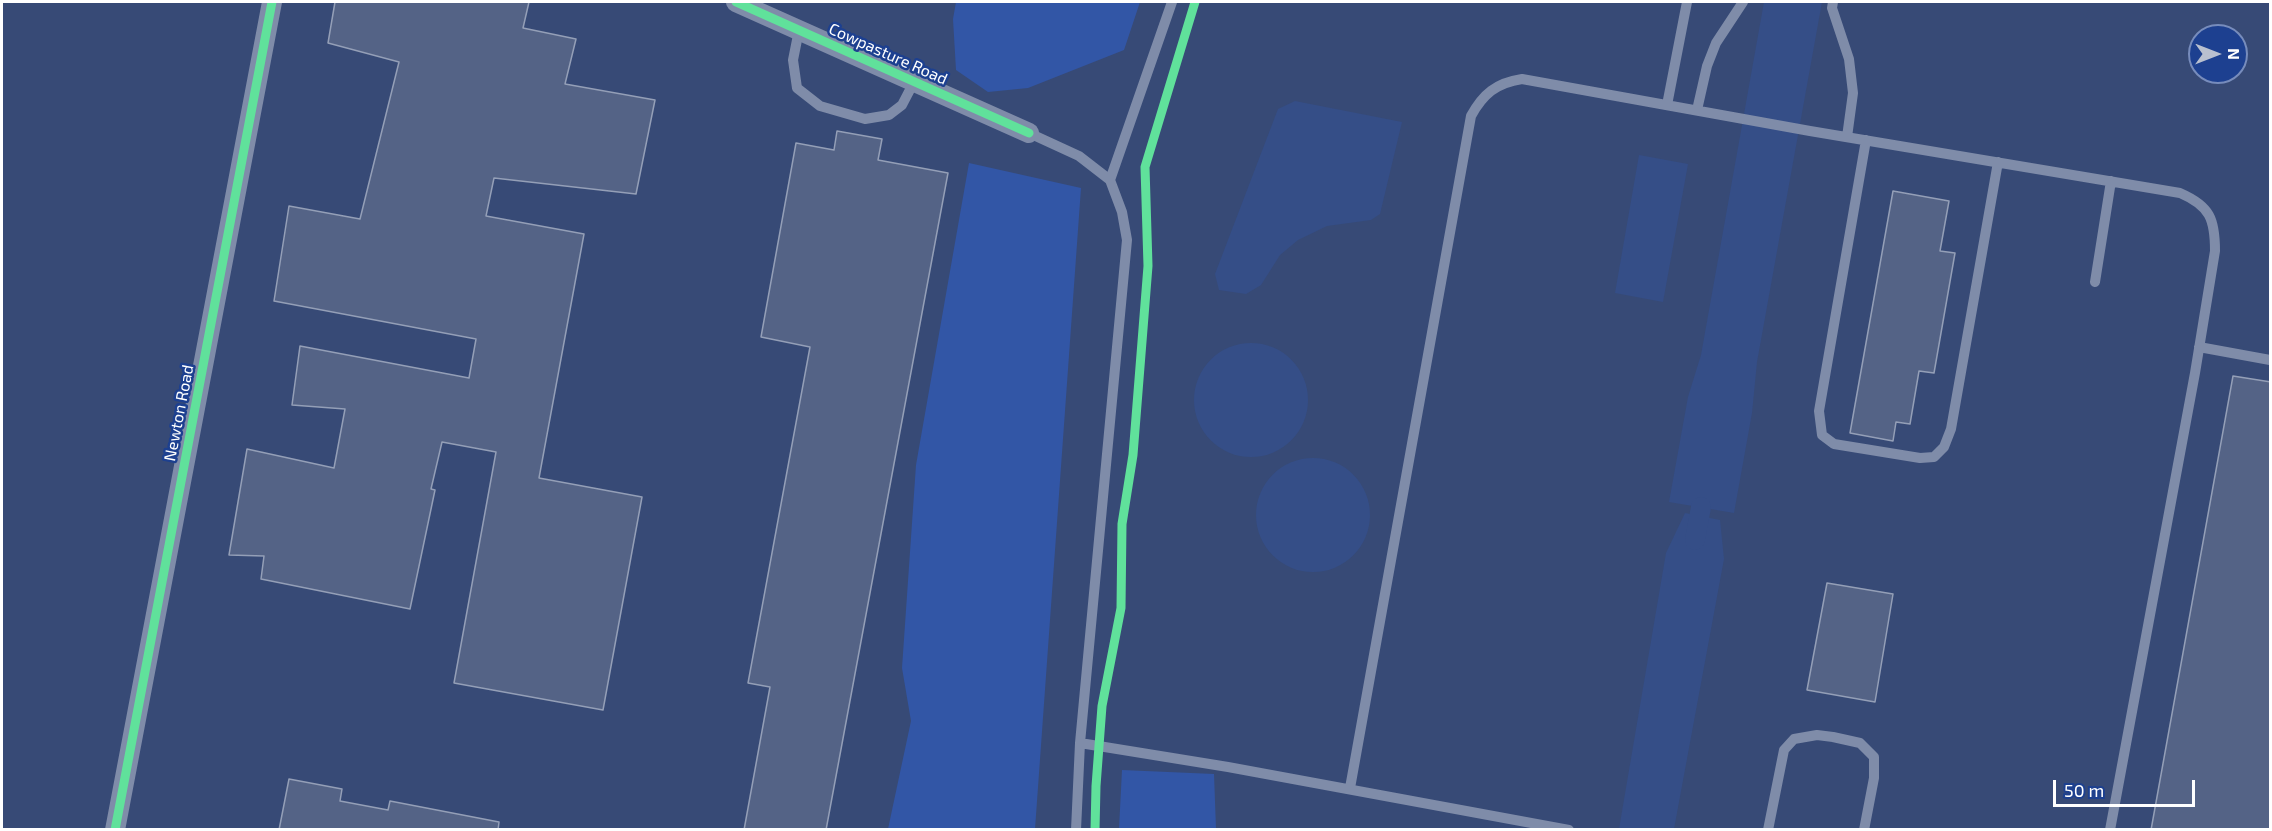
<!DOCTYPE html>
<html>
<head>
<meta charset="utf-8">
<style>
	body { margin:0 }
	#map { position:relative; width:2272px; height:831px; overflow:hidden; background:#374a76; font-family:"Exo 2",sans-serif }
	canvas { display:block }
	.frame { position:absolute; inset:0; border:3px solid #fff; pointer-events:none }
	.north { position:absolute; left:2188px; top:24px; width:60px; height:60px; box-sizing:border-box; background:#1d4090; border:2px solid #778cbc; border-radius:50%; rotate:90deg; font-size:16px; font-weight:700; line-height:24px; text-align:center; color:#fff }
	.north::after { content:''; display:block; margin:auto; width:21px; height:27px; background:#b9c0cf; clip-path:polygon(50% 0,100% 100%,50% 72%,0 100%) }
	.scale { position:absolute; left:2053px; top:780px; width:142px; height:27px; box-sizing:border-box; border:3px solid #fff; border-top:0; padding-left:8px; font-size:18px; line-height:21px; white-space:nowrap; color:#fff; -webkit-text-stroke:4px #1d4090; paint-order:stroke }
</style>
</head>
<body>
<div id="map">
<canvas width="2272" height="831"></canvas>
<div class="frame"></div>
<div class="north">N</div>
<div class="scale">50 m</div>
</div>
<script>
const context = document.querySelector('canvas').getContext('2d');
context.lineJoin = 'round';
function paint(path, color) {
  context.fillStyle = color;
  context.fill(path, 'evenodd');
}
function strokePath(path, color, width, dash) {
  context.strokeStyle = color;
  context.lineWidth = width;
  context.lineCap = dash ? 'butt' : 'round';
  context.setLineDash(dash || []);
  context.stroke(path);
}
function drawText(font, color, halo, rows, align = 'center') {
  context.font = font + ' "Exo 2",sans-serif';
  context.lineWidth = 5;
  context.setLineDash([]);
  context.textBaseline = 'middle';
  context.strokeStyle = halo;
  context.fillStyle = color;
  for (const [text, x, y, turn = 0] of rows) {
    context.save();
    context.translate(x, y);
    context.rotate((+turn || 0) * Math.PI / 180);
    context.textAlign = isNaN(turn) ? turn : align;
    if (halo) context.strokeText(text, 0, 0);
    context.fillText(text, 0, 0);
    context.restore();
  }
}
paint(new Path2D(`
	M956 2H1140L1124 50 1028 88 988 92 956 70 953 19Z
	M969 163 1081 188 1035 829H888L911 721 902 668 916 465Z
	M1122 770 1214 774 1216 829H1119Z`), '#3256a6');
paint(new Path2D(`
	M1764 2H1822L1757 362 1752 413 1734 513 1669 502 1688 397 1701 355Z
	M1295 101 1402 122 1380 214 1371 220 1327 226 1298 240 1280 255 1261 285 1246 294 1219 290 1215 274 1278 109Z
	M1639 155 1688 164 1663 302 1615 293Z
	M1194 400a57 57 0 1 1 114 0a57 57 0 1 1-114 0Z
	M1256 515a57 57 0 1 1 114 0a57 57 0 1 1-114 0Z
	M1685 513 1720 520 1724 559 1674 829H1619L1666 553Z`), '#354e87');
strokePath(new Path2D(`
	M1695 540 1701 507`), '#354e87', 20);
const building = new Path2D(`
	M335 2H529L523 28 576 39 565 84 655 100 636 194 494 178 486 216 584 234 539 478 642 497 603 710 454 683 496 452 442 442 431 489 435 490 410 609 261 579 264 556 229 555 247 449 334 468 345 409 292 405 300 346 469 378 476 339 274 301 289 206 360 219 399 62 328 43Z
	M837 131 882 139 878 160 948 173 826 830H744L770 687 748 683 810 347 761 337 796 143 834 150Z
	M1893 191 1949 201 1940 251 1955 253 1934 373 1919 371 1910 424 1896 422 1893 441 1850 433Z
	M2233 376 2271 382V830H2151Z
	M1827 583 1893 594 1875 702 1807 690Z
	M289 779 342 789 340 801 388 810 390 801 499 822 498 830H279Z`);
paint(building, '#546386');
strokePath(building, '#949fb7', 1.5);
strokePath(new Path2D(`
	M1833 2 1832 8 1849 59 1853 93 1847 137
	M799 30 793 60 797 88 820 106 865 119 889 115 902 105 914 82
	M1667 105 1687 2
	M1697 110 1707 66 1716 43 1743 2
	M1029 133 1079 156 1110 180 1122 212 1127 240 1080 743 1076 830
	M1866 140 1819 411 1822 435 1834 444 1920 458 1934 457 1944 447 1951 429 1998 162
	M1110 180 1172 2
	M2095 282 2111 181
	M2199 347 2270 360
	M1080 743 1228 767 1569 830
	M1350 788 1471 116C1483 94 1496 83 1522 79L1810 131 2180 193C2210 206 2215 219 2215 251L2195 373 2110 830
	M1768 830 1784 750 1794 739 1817 735 1833 737 1860 743 1874 757V778L1864 830`), '#7f8ca9', 10);
strokePath(new Path2D(`
	M736 2 1029 133
	M115 830 272 2`), '#7f8ca9', 20);
strokePath(new Path2D(`
	M736 2 1029 133
	M115 830 272 2
	M1095 830 1096 786 1102 706 1121 608 1122 524 1133 455 1148 266 1145 167 1195 2`), '#60e19b', 9);
drawText('16px', '#fff', '#1d4090', [
	["Cowpasture Road",888,54,24],
	["Newton Road",179,413,-79]
]);
</script>
</body>
</html>
